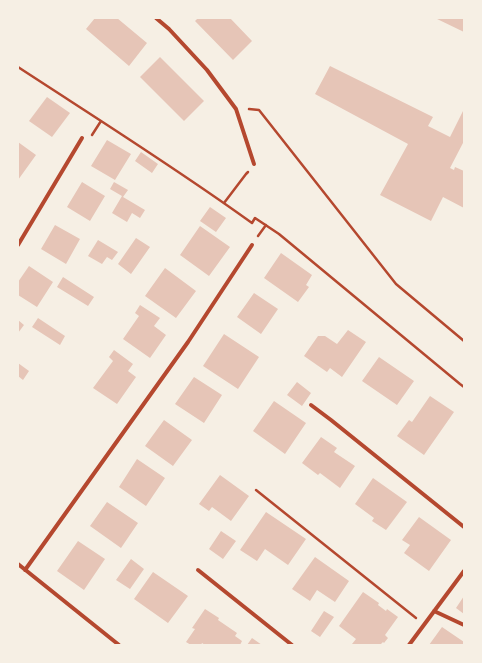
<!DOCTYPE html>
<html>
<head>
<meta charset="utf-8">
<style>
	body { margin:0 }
	#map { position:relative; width:482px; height:663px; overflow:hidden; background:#f6efe4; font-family:Barlow,sans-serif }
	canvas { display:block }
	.frame { position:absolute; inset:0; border:19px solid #f6efe4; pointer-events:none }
</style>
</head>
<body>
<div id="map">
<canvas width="482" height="663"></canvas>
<div class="frame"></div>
</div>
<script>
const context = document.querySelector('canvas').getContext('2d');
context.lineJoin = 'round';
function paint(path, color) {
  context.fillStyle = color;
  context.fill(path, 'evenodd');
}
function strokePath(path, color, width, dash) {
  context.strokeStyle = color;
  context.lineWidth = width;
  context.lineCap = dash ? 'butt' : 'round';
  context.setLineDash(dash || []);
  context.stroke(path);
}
paint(new Path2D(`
	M95 18H117L147 43 129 66 86 29Z
	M198 18H230L252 41 233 60 195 21Z
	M435 18H464V32Z
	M160 57 204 101 184 121 140 77Z
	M330 66 433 117 428 126 450 137 464 109V141L450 168 454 170 455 167 464 171V208L443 197 431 221 380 195 408 144 315 94Z
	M47 97 70 113 52 137 29 121Z
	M107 140 131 154 115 180 91 166Z
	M18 142 36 155 18 180Z
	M141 152 158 164 152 173 135 161Z
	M82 182 105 196 90 221 67 207Z
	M114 182 128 190 123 197 145 210 140 218 132 213 127 222 112 213 122 196 110 189Z
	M210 207 226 218 216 232 200 221Z
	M55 225 80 239 66 264 41 249Z
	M200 226 230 247 209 276 180 255Z
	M136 238 150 247 131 274 118 264Z
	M98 240 118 252 112 260 107 257 102 264 88 256Z
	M281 253 312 275 306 285 309 287 298 302 264 278Z
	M29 266 53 282 37 307 18 295V282Z
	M165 268 196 291 176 318 145 296Z
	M63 277 94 297 88 306 57 287Z
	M254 293 278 309 261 334 237 317Z
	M140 305 160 318 154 326 166 335 150 358 123 339 139 316 135 313Z
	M38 318 65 336 60 345 32 327Z
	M18 320 24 325 18 333Z
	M348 330 366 342 342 377 330 368 327 372 304 356 318 336H325L337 344Z
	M224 334 259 357 238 389 203 366Z
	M114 350 133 364 128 371 136 377 117 404 93 388 113 361 109 357Z
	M379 357 414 381 397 405 362 381Z
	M18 363 29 371 23 380 18 376Z
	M194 377 222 395 204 423 175 404Z
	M297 382 311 393 302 406 287 395Z
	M430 396 454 412 424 455 397 436 409 420 412 422Z
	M274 401 306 423 285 454 253 431Z
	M164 420 192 440 173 466 145 446Z
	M321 437 337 448 334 452 355 466 340 488 320 473 318 475 302 463Z
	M137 459 165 478 146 506 119 487Z
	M220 475 249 496 231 521 212 507 209 511 199 504Z
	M373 478 407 502 386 530 372 521 374 518 355 504Z
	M107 502 138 523 121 548 90 526Z
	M266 512 306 539 288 565 265 549 257 561 240 550Z
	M419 517 451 540 429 571 404 553 410 545 402 540Z
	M221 531 236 541 223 559 209 549Z
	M78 541 105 559 84 590 57 571Z
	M315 557 349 581 335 602 317 590 310 601 292 589Z
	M131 559 144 569 130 589 116 580Z
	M153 572 188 596 168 623 134 599Z
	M363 592 379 603 378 605 386 611 387 609 398 617 385 635 388 638 384 643 383 642 380 645H353L352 644 356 639 339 626Z
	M464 596V614L456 608Z
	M205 609 219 618 218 620 237 633 235 636 242 641 240 645H205L202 643 201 645H191L186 642 195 629 192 628Z
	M324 611 334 617 320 637 311 631Z
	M442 627 464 642V645H429Z
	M252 638 262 645H247Z`), '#e6c5b7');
strokePath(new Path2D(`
	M18 67C96 118 176 168 252 223L255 218 279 234 460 384 464 387
	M249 109 259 110 396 284 464 341
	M92 135 101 121
	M224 203 246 174 248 172
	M258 236 266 225
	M256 490 416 618`), '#b5482f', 2.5);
strokePath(new Path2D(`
	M156 18 169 29 207 70 236 109 254 164
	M18 245 82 138
	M311 405 331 420 464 527
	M18 564 119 645
	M25 570 188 342 252 245
	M198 570 292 645
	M434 611 464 625
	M409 645 464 571`), '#b5482f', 4);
</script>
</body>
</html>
